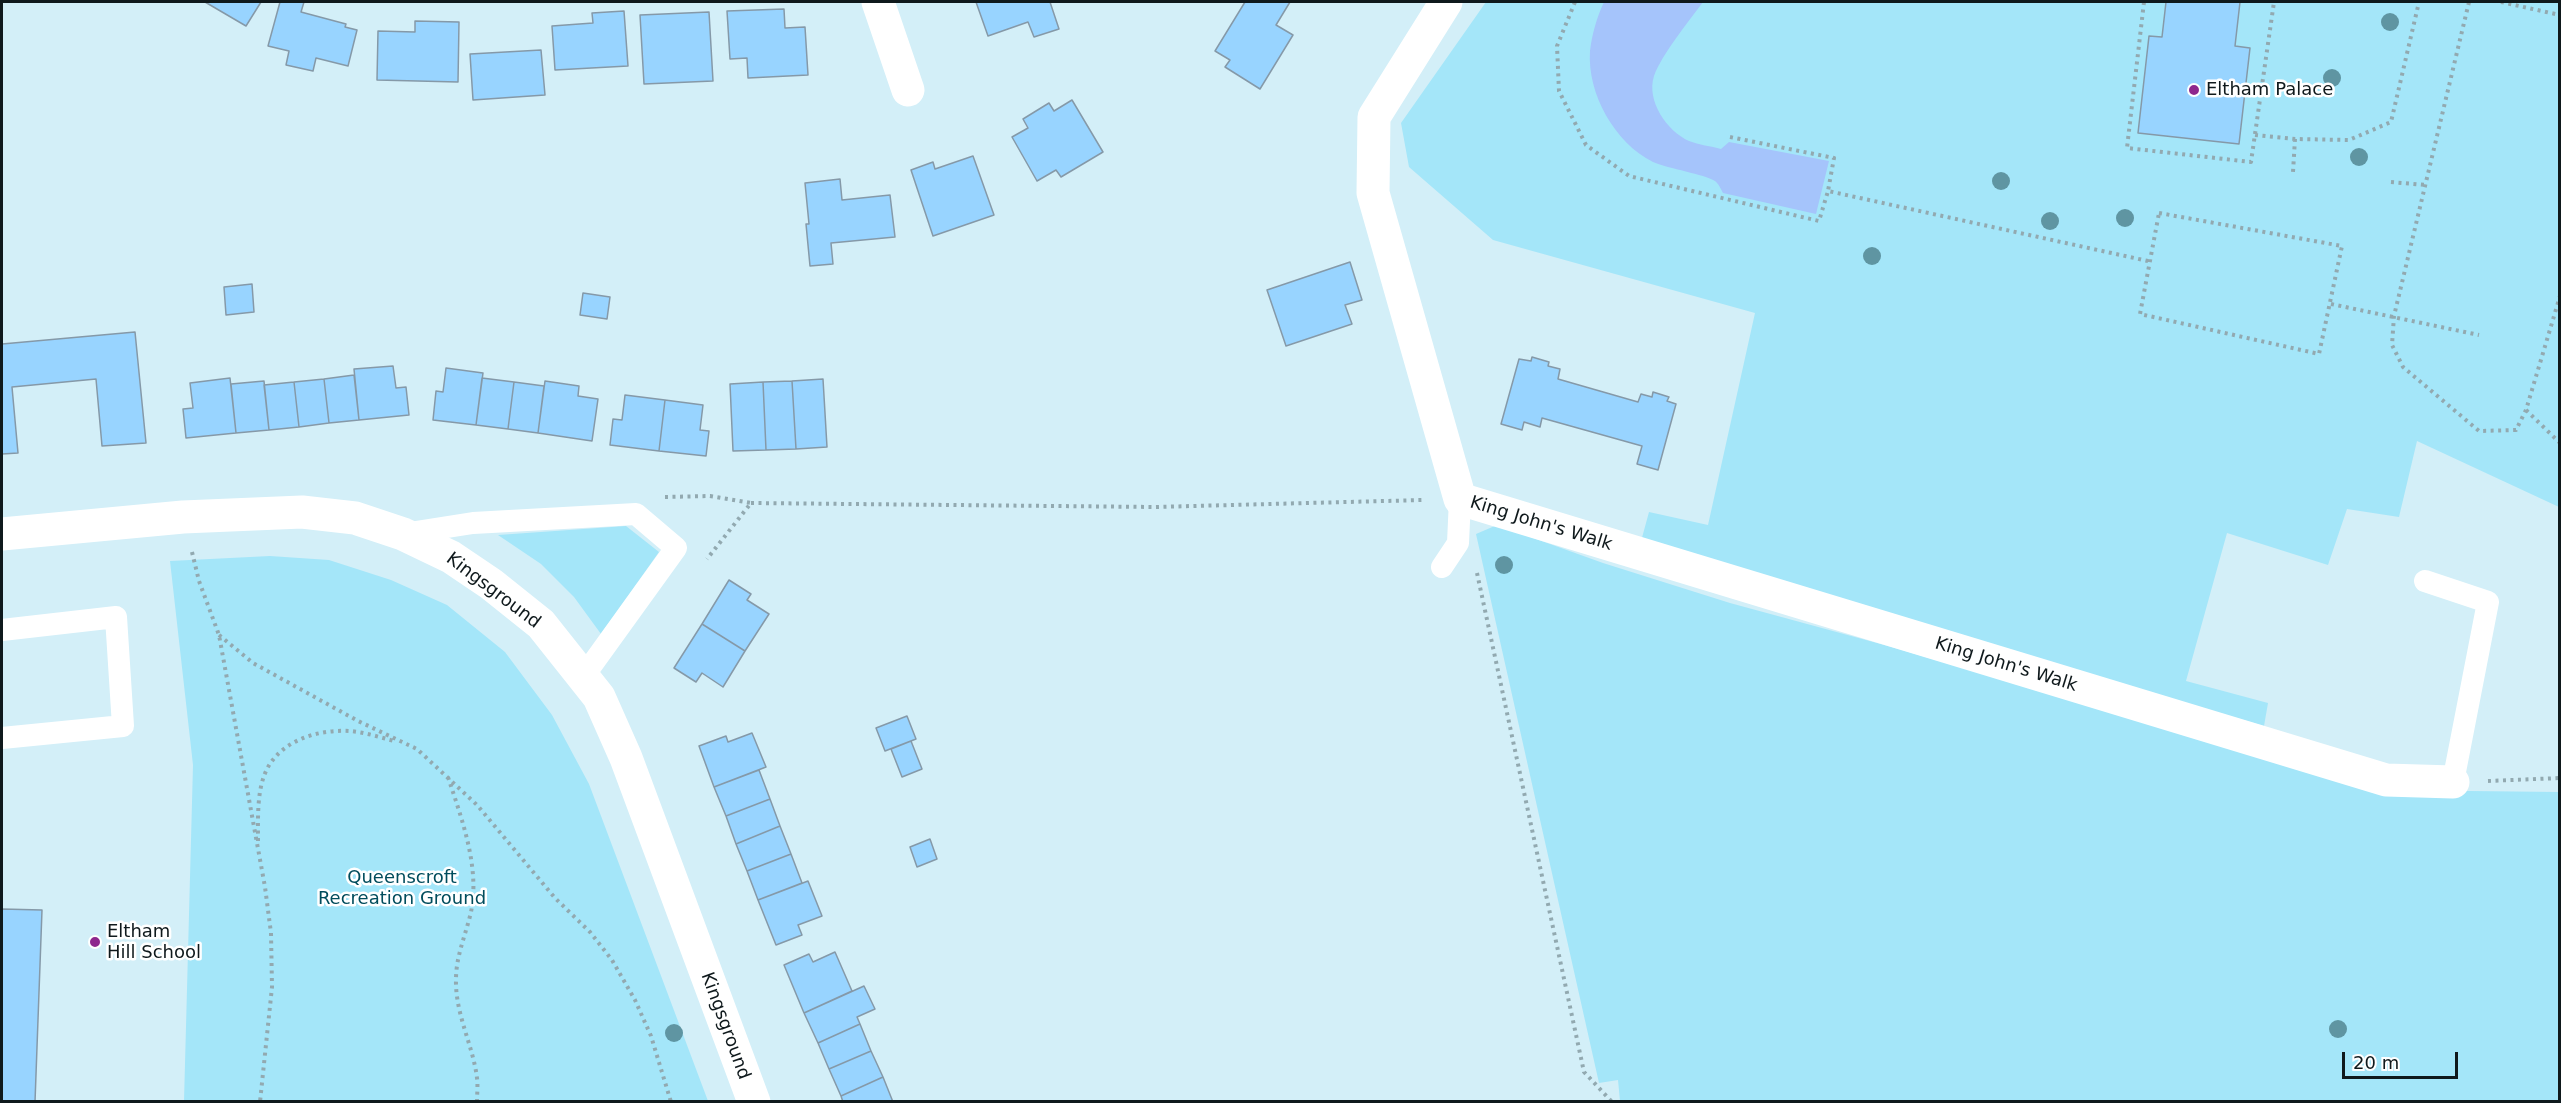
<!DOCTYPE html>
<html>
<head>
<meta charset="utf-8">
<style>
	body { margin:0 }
	#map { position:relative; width:2561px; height:1103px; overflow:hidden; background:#d3eff8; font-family:"DejaVu Sans",sans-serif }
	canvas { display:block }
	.frame { position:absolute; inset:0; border:3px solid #0f191c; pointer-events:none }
	.scale { position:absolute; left:2342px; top:1052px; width:116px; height:27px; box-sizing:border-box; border:3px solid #0f191c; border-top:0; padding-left:8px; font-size:18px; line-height:21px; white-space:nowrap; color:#0f191c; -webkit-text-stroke:4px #fff; paint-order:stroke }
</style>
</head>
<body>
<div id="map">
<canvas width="2561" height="1103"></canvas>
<div class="frame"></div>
<div class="scale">20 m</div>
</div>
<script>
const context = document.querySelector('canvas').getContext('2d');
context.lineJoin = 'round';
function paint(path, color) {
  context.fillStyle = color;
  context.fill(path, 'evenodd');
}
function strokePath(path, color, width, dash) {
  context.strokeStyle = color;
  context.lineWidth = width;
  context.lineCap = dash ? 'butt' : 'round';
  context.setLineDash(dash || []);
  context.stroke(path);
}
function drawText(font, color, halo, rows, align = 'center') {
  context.font = font + ' "DejaVu Sans",sans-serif';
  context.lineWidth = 5;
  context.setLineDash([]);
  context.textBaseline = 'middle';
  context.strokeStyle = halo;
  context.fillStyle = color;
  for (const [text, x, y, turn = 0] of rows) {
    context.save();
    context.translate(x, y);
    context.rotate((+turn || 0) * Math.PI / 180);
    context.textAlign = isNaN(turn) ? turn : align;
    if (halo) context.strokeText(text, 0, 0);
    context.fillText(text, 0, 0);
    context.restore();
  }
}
paint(new Path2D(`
	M1486 2H2559V507L2417 441 2399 517 2347 509 2328 565 2227 533 2186 681 2268 703 2264 726 1640 545 1649 512 1708 525 1755 313 1493 240 1409 167 1401 123Z
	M1497 525 1603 563 1730 603 1888 646 2380 790 2559 792V1101H1620L1618 1080 1599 1083 1476 534Z
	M626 526 659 552 601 634 574 597 541 564 498 535Z
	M270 556 329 560 391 580 447 605 505 652 552 715 589 784 708 1101H184L193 765 170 561Z`), '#a4e6f9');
paint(new Path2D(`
	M1604 2H1703C1689 21 1662 54 1654 76 1646 101 1667 131 1689 141 1699 145 1711 146 1721 149L1729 142 1829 161 1816 214 1723 193C1721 189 1718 183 1715 181 1704 174 1669 169 1653 162 1615 143 1587 94 1590 51 1592 34 1597 17 1604 2Z`), '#a5c4fb');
const building = new Path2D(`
	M205 2H261L246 26Z
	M280 2H304L301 12 346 24 345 27 357 30 348 66 316 58 313 71 286 65 289 51 268 46Z
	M976 2H1050L1059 29 1034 37 1028 22 988 36Z
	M1245 2H1290L1276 25 1293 35 1260 89 1225 67 1230 60 1215 51Z
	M2166 2H2240L2235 46 2250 48 2239 144 2138 133 2149 36 2162 37Z
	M784 9 785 28 805 27 808 75 748 78 747 58 730 59 727 11Z
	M624 11 628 66 555 70 552 26 593 23 592 13Z
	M709 12 713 81 644 84 640 15Z
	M415 21 459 22 458 82 377 80 378 31 415 32Z
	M541 50 545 95 473 100 470 54Z
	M1072 100 1103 152 1061 177 1056 170 1037 181 1012 137 1028 128 1023 119 1049 103 1054 111Z
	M973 156 994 215 933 236 911 170 933 162 935 169Z
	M840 179 842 200 890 195 895 237 831 243 833 264 810 266 806 224H809L805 183Z
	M1350 262 1362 300 1345 305 1352 324 1286 346 1267 290Z
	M252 284 254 312 226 315 224 287Z
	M583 293 610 297 607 319 580 315Z
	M135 332 146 443 102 446 96 379 12 387 18 453 2 454V344Z
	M1532 357 1549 362 1548 366 1560 369 1558 379 1638 402 1641 394 1652 397 1653 392 1669 397 1667 401 1676 404 1658 470 1637 464 1642 446 1542 418 1540 427 1524 422 1522 430 1501 424 1519 359 1531 361Z
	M393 366 396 388 406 387 409 415 359 420 354 369Z
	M446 368 483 373 476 425 433 420 436 391 443 392Z
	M354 375 359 420 329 423 324 379Z
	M230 378 236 433 186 438 183 409 193 408 190 383Z
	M482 378 514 382 508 429 476 425Z
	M324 379 329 423 299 427 294 382Z
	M823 379 827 447 796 449 792 381Z
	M264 381 269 430 236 433 231 384Z
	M545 381 579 386 578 396 598 399 592 441 538 433Z
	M792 381 796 449 766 450 763 382Z
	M294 382 299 427 269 430 264 385Z
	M514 382 544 386 538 433 508 429Z
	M763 382 766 450 733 451 730 384Z
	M625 395 665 400 659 451 610 445 613 419 622 420Z
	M665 400 703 405 700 430 709 431 706 456 659 451Z
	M729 580 751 594 747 600 769 614 745 651 702 624Z
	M702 624 745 651 723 687 702 673 696 682 674 668Z
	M907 716 916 739 885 751 876 728Z
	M752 733 766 767 714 787 699 746 726 736 728 742Z
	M911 741 922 769 902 777 891 749Z
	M759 770 770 799 726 816 714 787Z
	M770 799 780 826 736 844 726 816Z
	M780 826 791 854 747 871 736 844Z
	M930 839 937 859 917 867 910 847Z
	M791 854 802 883 758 900 747 871Z
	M808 881 822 916 798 925 802 935 776 945 758 900Z
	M2 909 42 910 35 1102H2Z
	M835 952 852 991 804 1013 784 965 809 954 813 962Z
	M864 986 875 1009 857 1017 860 1024 818 1043 804 1013Z
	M860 1024 871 1051 829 1069 818 1043Z
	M871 1051 883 1077 841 1096 829 1069Z
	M883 1077 893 1102H843L841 1096Z`);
paint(building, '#98d4ff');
strokePath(building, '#8599a8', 1.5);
strokePath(new Path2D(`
	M1575 2 1557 46 1559 91 1586 145 1629 176 1819 221 1828 191 2148 261
	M2144 2 2127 148 2251 162 2274 2
	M2469 2 2394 316 2392 345 2403 367 2479 431 2516 430 2526 410 2560 296
	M2501 2 2560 15
	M2255 135 2295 139 2349 140 2391 122 2419 2
	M1730 137 1834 158 1828 191
	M2295 139 2293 172H2296
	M2391 182 2426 185
	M2159 213 2342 246 2319 354 2140 314Z
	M2331 304 2479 335
	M2526 410 2560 443
	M665 497 710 496 751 503 707 559
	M751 503 1155 507 1423 500
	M192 552 199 581 219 635 265 887 271 933 272 987 260 1102
	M1477 573 1584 1072 1612 1102
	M219 635 253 663 358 721 417 749 477 805 555 898 590 932 612 960 635 1000 651 1036 671 1102
	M448 777C462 820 480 867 471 912 466 934 456 956 456 979 455 1014 473 1045 477 1078 478 1086 477 1094 477 1102
	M2488 781 2560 778
	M258 841C258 820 257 795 264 776 276 742 316 729 349 731 364 732 379 737 394 741`), '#92a9b0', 4, [3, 4.5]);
strokePath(new Path2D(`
	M403 534 473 523 636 514 676 548 583 677
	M1442 567 1458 543 1460 499
	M2425 581 2488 602 2453 782
	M2 630 116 617 123 726 2 738`), '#fff', 22);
strokePath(new Path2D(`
	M878 2 908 90
	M1446 2 1374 117 1373 193 1460 499 2386 780 2453 782
	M2 534 183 517 302 512 355 518 403 534 451 557 491 584 541 624 599 697 626 758 754 1102`), '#fff', 33);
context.fillStyle = '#5f95a2';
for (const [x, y] of [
	[2390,22],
	[2332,78],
	[2359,157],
	[2001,181],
	[2125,218],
	[2050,221],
	[1872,256],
	[1504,565],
	[2338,1029],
	[674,1033]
]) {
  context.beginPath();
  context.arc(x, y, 9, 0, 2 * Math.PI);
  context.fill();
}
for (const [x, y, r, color] of [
	[2194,90,6,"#8e278d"],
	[95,942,6,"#8e278d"]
]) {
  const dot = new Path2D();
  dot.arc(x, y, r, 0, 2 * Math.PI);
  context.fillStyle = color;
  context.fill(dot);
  strokePath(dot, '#fff', 2);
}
drawText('18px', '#0f191c', '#fff', [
	["Eltham Palace",2206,90],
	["Eltham",107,932],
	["Hill School",107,953]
], 'left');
drawText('18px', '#0f191c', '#fff', [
	["King John's Walk",1541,524,17],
	["Kingsground",493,591,37],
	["King John's Walk",2006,665,17],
	["Kingsground",725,1026,70]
]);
drawText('18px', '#004c5c', '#fff', [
	["Queenscroft",402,878],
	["Recreation Ground",402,899]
]);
</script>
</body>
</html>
